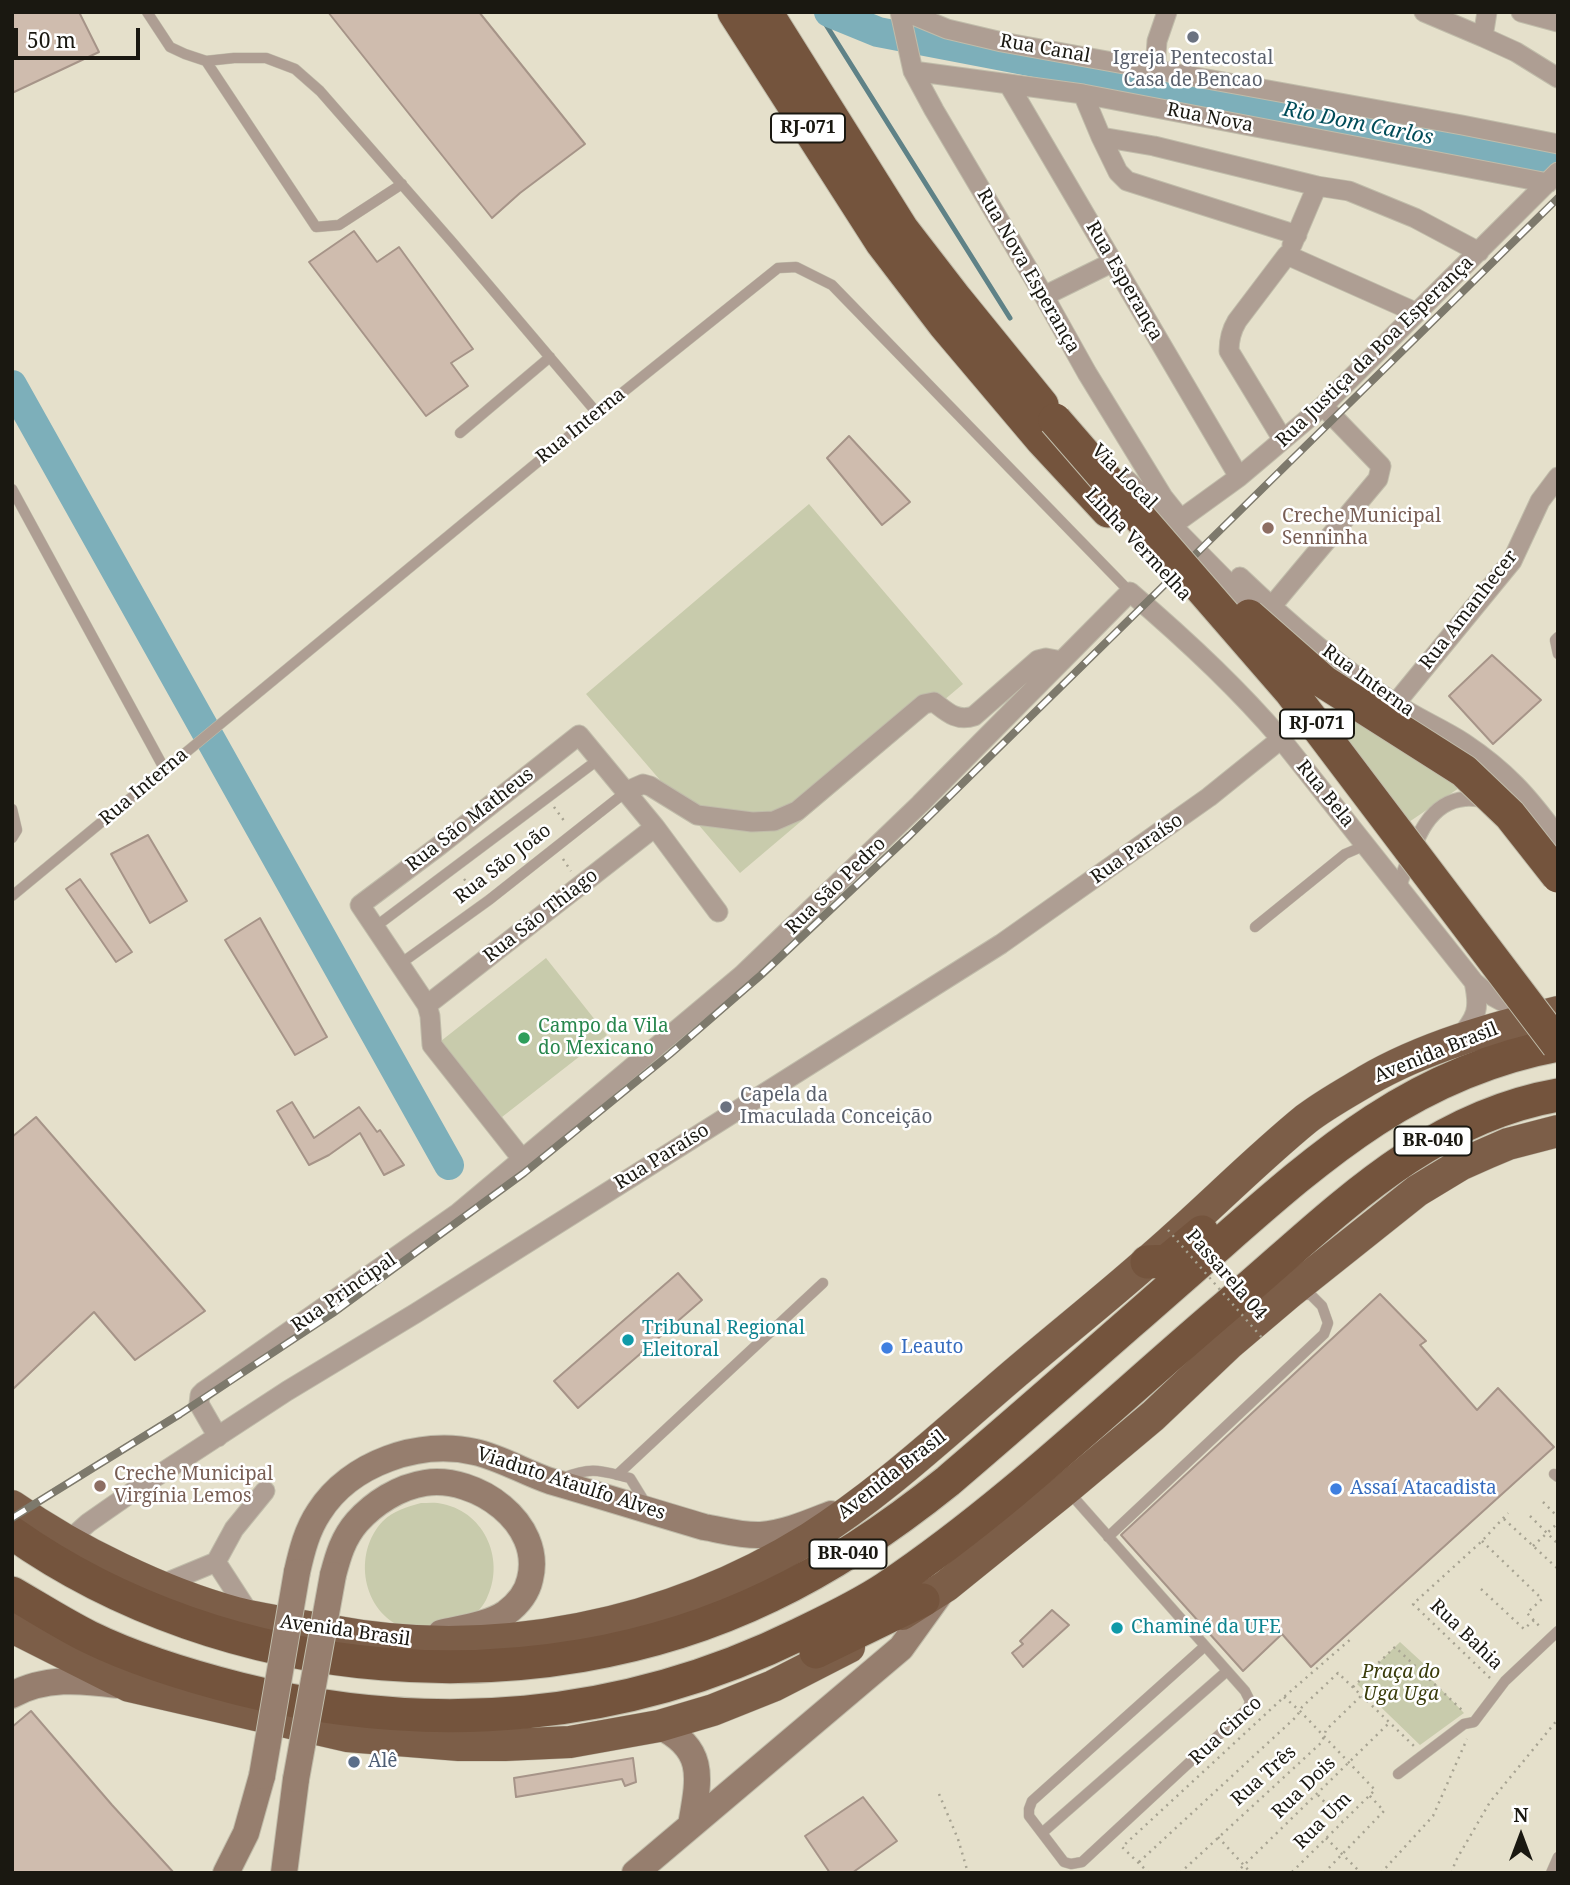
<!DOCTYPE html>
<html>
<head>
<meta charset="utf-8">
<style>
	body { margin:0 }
	#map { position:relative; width:1570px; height:1885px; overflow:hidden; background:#e5e0cb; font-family:"Noto Serif",serif }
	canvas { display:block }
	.frame { position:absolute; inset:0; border:14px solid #1a1811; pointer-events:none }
	.north { position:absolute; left:1486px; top:1801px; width:70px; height:70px; -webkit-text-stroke:5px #fff; paint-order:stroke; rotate:0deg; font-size:19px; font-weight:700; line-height:28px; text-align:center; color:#1a1811 }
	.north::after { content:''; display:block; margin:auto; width:24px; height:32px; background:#1a1811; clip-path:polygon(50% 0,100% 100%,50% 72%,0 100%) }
	.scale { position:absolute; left:14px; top:28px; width:126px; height:32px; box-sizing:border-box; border:4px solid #1a1811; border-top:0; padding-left:9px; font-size:21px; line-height:24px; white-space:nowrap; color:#1a1811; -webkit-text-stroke:5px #fff; paint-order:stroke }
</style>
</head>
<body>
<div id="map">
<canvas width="1570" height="1885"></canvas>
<div class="frame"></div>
<div class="north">N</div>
<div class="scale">50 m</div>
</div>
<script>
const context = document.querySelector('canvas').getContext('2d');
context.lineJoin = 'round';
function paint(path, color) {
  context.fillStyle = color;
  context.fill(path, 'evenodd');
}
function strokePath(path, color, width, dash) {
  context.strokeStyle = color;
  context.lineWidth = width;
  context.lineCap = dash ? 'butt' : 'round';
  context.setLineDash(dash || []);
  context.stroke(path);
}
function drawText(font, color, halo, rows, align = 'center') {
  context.font = font + ' "Noto Serif",serif';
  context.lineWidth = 5;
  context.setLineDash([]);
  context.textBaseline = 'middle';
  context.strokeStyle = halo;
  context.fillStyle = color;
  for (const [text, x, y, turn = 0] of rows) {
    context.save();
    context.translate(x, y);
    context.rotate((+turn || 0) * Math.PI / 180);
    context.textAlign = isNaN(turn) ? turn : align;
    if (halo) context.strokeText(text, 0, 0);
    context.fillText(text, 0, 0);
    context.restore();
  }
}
paint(new Path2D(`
	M809 504 963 684 740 873 586 694Z
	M1336 707 1462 786 1406 824 1324 711Z
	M546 958 607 1035 502 1117 441 1041Z
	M421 1503C428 1503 436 1502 443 1504 486 1513 506 1562 486 1600 477 1617 464 1620 447 1623 436 1625 416 1632 405 1628 362 1613 352 1553 383 1521 393 1511 407 1507 421 1503Z
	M1400 1642 1436 1675 1431 1679 1464 1713 1420 1745 1357 1684Z`), '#c8cbac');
strokePath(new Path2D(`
	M818 12 1010 318`), '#5f8287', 5);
strokePath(new Path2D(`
	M829 12 878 32 1520 155 1558 166
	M12 385 449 1165`), '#7dafba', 30);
const building = new Path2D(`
	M12 12H79L99 52 12 93Z
	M328 12H479L585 144 520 193 492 218Z
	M354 231 377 262 399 247 473 349 451 363 468 386 426 416 309 262Z
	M849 436 910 502 882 525 827 458Z
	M1492 655 1541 700 1493 744 1449 696Z
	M148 835 187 901 150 923 111 854Z
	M80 879 132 952 116 962 66 889Z
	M260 918 327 1037 295 1055 225 940Z
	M292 1102 314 1138 359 1107 377 1132 380 1130 404 1165 384 1175 360 1133 329 1155 309 1165 277 1111Z
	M36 1117 205 1311 135 1360 94 1312 12 1390V1137Z
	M678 1273 702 1300 578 1408 554 1381Z
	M1380 1294 1426 1341 1420 1345 1477 1410 1498 1388 1554 1447 1311 1667 1282 1634 1243 1671 1121 1535Z
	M1052 1610 1069 1625 1023 1667 1012 1653 1023 1644 1020 1641Z
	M31 1711 112 1805 174 1873H12V1727Z
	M633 1758 636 1782 625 1786 622 1779 516 1797 514 1778Z
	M863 1797 897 1841 852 1873H830L805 1836Z`);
paint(building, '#cfbcae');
strokePath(building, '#a69488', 2);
const service = new Path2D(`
	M147 12 170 47 185 54 206 61 234 58H266L295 69 320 91 453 243 597 413
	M206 61 316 227 339 225 402 184
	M460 433 550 357
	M12 489 165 770
	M1558 637 1555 640 1558 654
	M12 809 17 830 12 838
	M12 896 597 413 778 268 796 267 832 285 1130 592
	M375 927 599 759
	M1255 927 1345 854 1366 845
	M400 964 489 900 627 791
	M1554 1474 1558 1477
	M617 1475 823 1283
	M563 1478C592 1466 601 1471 630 1478L646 1504
	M1068 1491 1245 1691 1250 1701 1248 1708 1082 1862 1071 1864 1064 1862 1029 1816V1809L1032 1801 1205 1646
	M1108 1537 1324 1334 1328 1323 1322 1306 1311 1295 1300 1294
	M1398 1774 1464 1724 1474 1722 1505 1681 1558 1631
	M1042 1833 1227 1671
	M1551 1873 1558 1857`);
const pedestrian = new Path2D(`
	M1399 886C1412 854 1423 802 1465 799 1472 798 1480 800 1487 800`);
const minor = new Path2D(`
	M900 12 913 71 934 110 1044 296 1087 373 1163 497 1179 517
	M906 12 947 29 1002 42 1462 125 1558 144
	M1424 12 1483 37
	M1487 12 1483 37 1516 52 1558 78
	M1521 12 1558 22
	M1155 69 1157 41 1167 12
	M913 71 1083 94 1548 183
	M1009 85 1239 477
	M1083 94 1101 137 1154 146 1317 186 1349 191 1415 218 1479 252
	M1101 137 1118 172 1127 181 1297 235
	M1292 245 1317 186
	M1044 296 1113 262
	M1283 440 1229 351C1229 339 1231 331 1237 321L1287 255 1415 312
	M1127 480 1263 618
	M1181 519 1239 477 1323 406 1558 172
	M1240 577C1288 623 1339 666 1394 703 1416 718 1441 728 1464 743 1506 771 1528 796 1558 837
	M1271 607 1378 479 1381 466 1323 406
	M1395 704 1512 561 1540 501 1558 477
	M627 791 643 784 650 786 697 815 752 822 774 821 797 811 924 704 934 702C947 712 957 722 974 716L1038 660 1046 658 1062 661
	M427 1005 655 827
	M1459 1038C1477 1017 1480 1009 1474 982
	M522 1159 432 1045 430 1016 427 1005 360 905 440 845 579 735 655 827 718 912
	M218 1437 199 1404 200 1395 204 1391 458 1213 742 975 920 804 1130 592C1184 638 1235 685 1281 739L1474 982C1494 1000 1506 1004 1531 1011
	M69 1540 88 1523 131 1493 287 1391 416 1313 1001 944 1209 797 1281 739
	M216 1562 234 1529 265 1491
	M158 1586 216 1562 251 1616`);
const secondary = new Path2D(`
	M297 1572C302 1550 307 1530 319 1512 350 1463 420 1439 475 1452 499 1457 526 1473 550 1481 602 1496 653 1512 704 1527 722 1530 742 1536 761 1535 785 1533 808 1523 831 1514
	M333 1575C338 1556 343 1538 357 1522 374 1503 399 1487 425 1483 476 1475 544 1523 530 1579 527 1593 518 1604 506 1613 488 1625 462 1628 441 1633
	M12 1695C44 1677 81 1680 116 1685
	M659 1726C707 1749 699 1779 691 1825
	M226 1873 246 1833 262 1776
	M284 1873 296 1779
	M635 1873 901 1648 942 1591`);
const trunk = new Path2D(`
	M12 1506C75 1550 162 1593 236 1613 267 1621 300 1625 332 1631 495 1662 670 1625 810 1538 875 1497 933 1444 991 1394 1042 1349 1096 1307 1147 1262 1201 1216 1251 1164 1306 1119 1324 1105 1346 1093 1366 1081 1424 1047 1493 1028 1558 1012
	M902 1614 946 1586 1066 1489 1153 1416 1230 1343 1289 1293 1417 1191 1460 1165 1487 1153 1508 1144 1558 1131
	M12 1627 129 1686 347 1736 459 1745H505L570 1742 659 1726 713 1710 773 1686 849 1647`);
const motorway = new Path2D(`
	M734 12 882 243 944 324 1042 440 1108 511
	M766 12 902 229 956 299 1042 405
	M1147 1262 1167 1261 1202 1232
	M12 1533C226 1684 534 1710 770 1596 835 1565 892 1526 948 1481 1029 1412 1108 1342 1188 1272 1303 1172 1401 1074 1558 1045
	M12 1593C38 1608 63 1624 89 1637 136 1660 189 1676 240 1689 431 1737 623 1721 800 1634 829 1620 859 1606 886 1588 1008 1506 1115 1401 1227 1306 1328 1221 1421 1119 1558 1095
	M816 1652 923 1600`);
strokePath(service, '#c0bcaa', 11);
strokePath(pedestrian, '#c0bcaa', 16);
strokePath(minor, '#c0bcaa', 21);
strokePath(secondary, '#c0bcaa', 28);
strokePath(trunk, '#c0bcaa', 33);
strokePath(motorway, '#c0bcaa', 35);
strokePath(new Path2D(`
	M554 807 565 822
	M563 859 571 871
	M464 879 475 892
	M1543 1502 1558 1517
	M1530 1516 1558 1544
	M1504 1519 1558 1569
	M1482 1541 1542 1599 1527 1613 1542 1629
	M1533 1546 1558 1523
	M1481 1589 1524 1629 1534 1620
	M1490 1678 1413 1604 1482 1541 1508 1513
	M1353 1687 1395 1647 1463 1711
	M1284 1697 1300 1711 1375 1790 1291 1873
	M939 1794 958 1839 968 1873
	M1318 1795 1342 1821
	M1218 1837 1251 1873
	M1326 1838 1361 1873
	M1139 1862 1297 1716 1302 1707 1338 1673 1414 1746
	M1149 1873 1122 1847 1284 1697 1352 1638
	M1180 1873 1322 1742 1326 1730 1361 1696
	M1236 1873 1389 1723
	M1324 1873 1384 1811 1369 1795
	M1381 1873 1433 1816 1467 1739
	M1452 1873 1455 1862 1490 1802 1558 1719`), '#a7a392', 2.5, [2, 5]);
strokePath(service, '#ae9e93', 10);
strokePath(pedestrian, '#ae9e93', 14);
strokePath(minor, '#ae9e93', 19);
strokePath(secondary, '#967e6e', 26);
strokePath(trunk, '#7c5e48', 32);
strokePath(motorway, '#74543d', 33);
const rail = new Path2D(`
	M12 1518 180 1414 333 1313 524 1173 670 1054 761 975 910 835 1558 198`);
strokePath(rail, '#7d796c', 8);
strokePath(rail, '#fff', 5, [16]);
const secondaryBridge = new Path2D(`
	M262 1776 297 1572
	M296 1779 333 1575`);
const motorwayBridge = new Path2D(`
	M1055 420 1291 692 1558 1045
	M1249 616 1324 682 1464 771 1510 815 1558 876`);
strokePath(secondaryBridge, '#c0bcaa', 28, []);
strokePath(motorwayBridge, '#c0bcaa', 35, []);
strokePath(new Path2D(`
	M1168 1230 1263 1339`), '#a7a392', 2.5, [2, 5]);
strokePath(secondaryBridge, '#967e6e', 26);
strokePath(motorwayBridge, '#74543d', 33);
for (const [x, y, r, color] of [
	[1193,37,7,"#6b7280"],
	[1268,528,7,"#8d6e63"],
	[524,1038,7,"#2e9e5b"],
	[726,1107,7,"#6b7280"],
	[628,1340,7,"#0f9aa8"],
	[887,1348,7,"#3f7fe0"],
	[100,1486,7,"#8d6e63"],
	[1336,1489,7,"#3f7fe0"],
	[1117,1628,7,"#0f9aa8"],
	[354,1762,7,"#5c6f8a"]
]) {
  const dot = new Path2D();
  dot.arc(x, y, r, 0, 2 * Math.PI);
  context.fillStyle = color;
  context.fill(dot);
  strokePath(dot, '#fff', 2.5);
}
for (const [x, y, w] of [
	[808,128,74],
	[1317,724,74],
	[1433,1141,77],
	[848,1554,77]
]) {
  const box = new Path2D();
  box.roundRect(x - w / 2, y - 14.5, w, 29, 5);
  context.fillStyle = '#fff';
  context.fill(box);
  strokePath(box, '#1a1811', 2);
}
drawText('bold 18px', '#1a1811', null, [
	["RJ-071",808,128],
	["RJ-071",1317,724],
	["BR-040",1433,1141],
	["BR-040",848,1554]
]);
drawText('19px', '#1a1811', '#fff', [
	["Rua Canal",1045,49,10],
	["Rua Nova",1210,118,11],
	["Rua Nova Esperança",1028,271,60],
	["Rua Esperança",1124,281,60],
	["Rua Justiça da Boa Esperança",1375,352,-44],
	["Rua Interna",581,426,-39],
	["Via Local",1124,477,45],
	["Linha Vermelha",1138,545,47],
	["Rua Amanhecer",1469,610,-52],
	["Rua Interna",1368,681,36],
	["Rua Interna",144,787,-40],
	["Rua Bela",1325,794,51],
	["Rua São Matheus",470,820,-38],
	["Rua Paraíso",1137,849,-35],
	["Rua São João",503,864,-38],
	["Rua São Pedro",836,886,-44],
	["Rua São Thiago",541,916,-38],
	["Avenida Brasil",1436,1053,-22],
	["Rua Paraíso",662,1157,-32],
	["Passarela 04",1226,1275,49],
	["Rua Principal",344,1293,-35],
	["Avenida Brasil",892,1475,-38],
	["Viaduto Ataulfo Alves",571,1484,18],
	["Avenida Brasil",345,1631,8],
	["Rua Bahia",1466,1635,44],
	["Rua Cinco",1226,1731,-43],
	["Rua Três",1264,1776,-42],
	["Rua Dois",1304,1788,-44],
	["Rua Um",1323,1821,-45]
]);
drawText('19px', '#5b616d', '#fff', [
	["Igreja Pentecostal",1193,59],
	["Casa de Bencao",1193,81],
	["Capela da",740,1096,"left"],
	["Imaculada Conceição",740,1118,"left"]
]);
drawText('19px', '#785e54', '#fff', [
	["Creche Municipal",1282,517],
	["Senninha",1282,539],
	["Creche Municipal",114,1475],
	["Virgínia Lemos",114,1497]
], 'left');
drawText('19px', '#27864d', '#fff', [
	["Campo da Vila",538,1027],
	["do Mexicano",538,1049]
], 'left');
drawText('19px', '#0d838f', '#fff', [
	["Tribunal Regional",642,1329],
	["Eleitoral",642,1351],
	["Chaminé da UFE",1131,1628]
], 'left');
drawText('19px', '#366cbe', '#fff', [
	["Leauto",901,1348],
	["Assaí Atacadista",1350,1489]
], 'left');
drawText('italic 19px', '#3a3c0b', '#fff', [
	["Praça do",1401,1673],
	["Uga Uga",1401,1695]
]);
drawText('19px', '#4e5e75', '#fff', [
	["Alê",368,1762]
], 'left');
drawText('italic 21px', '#004c59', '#fff', [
	["Rio Dom Carlos",1358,124,11]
]);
</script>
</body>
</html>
